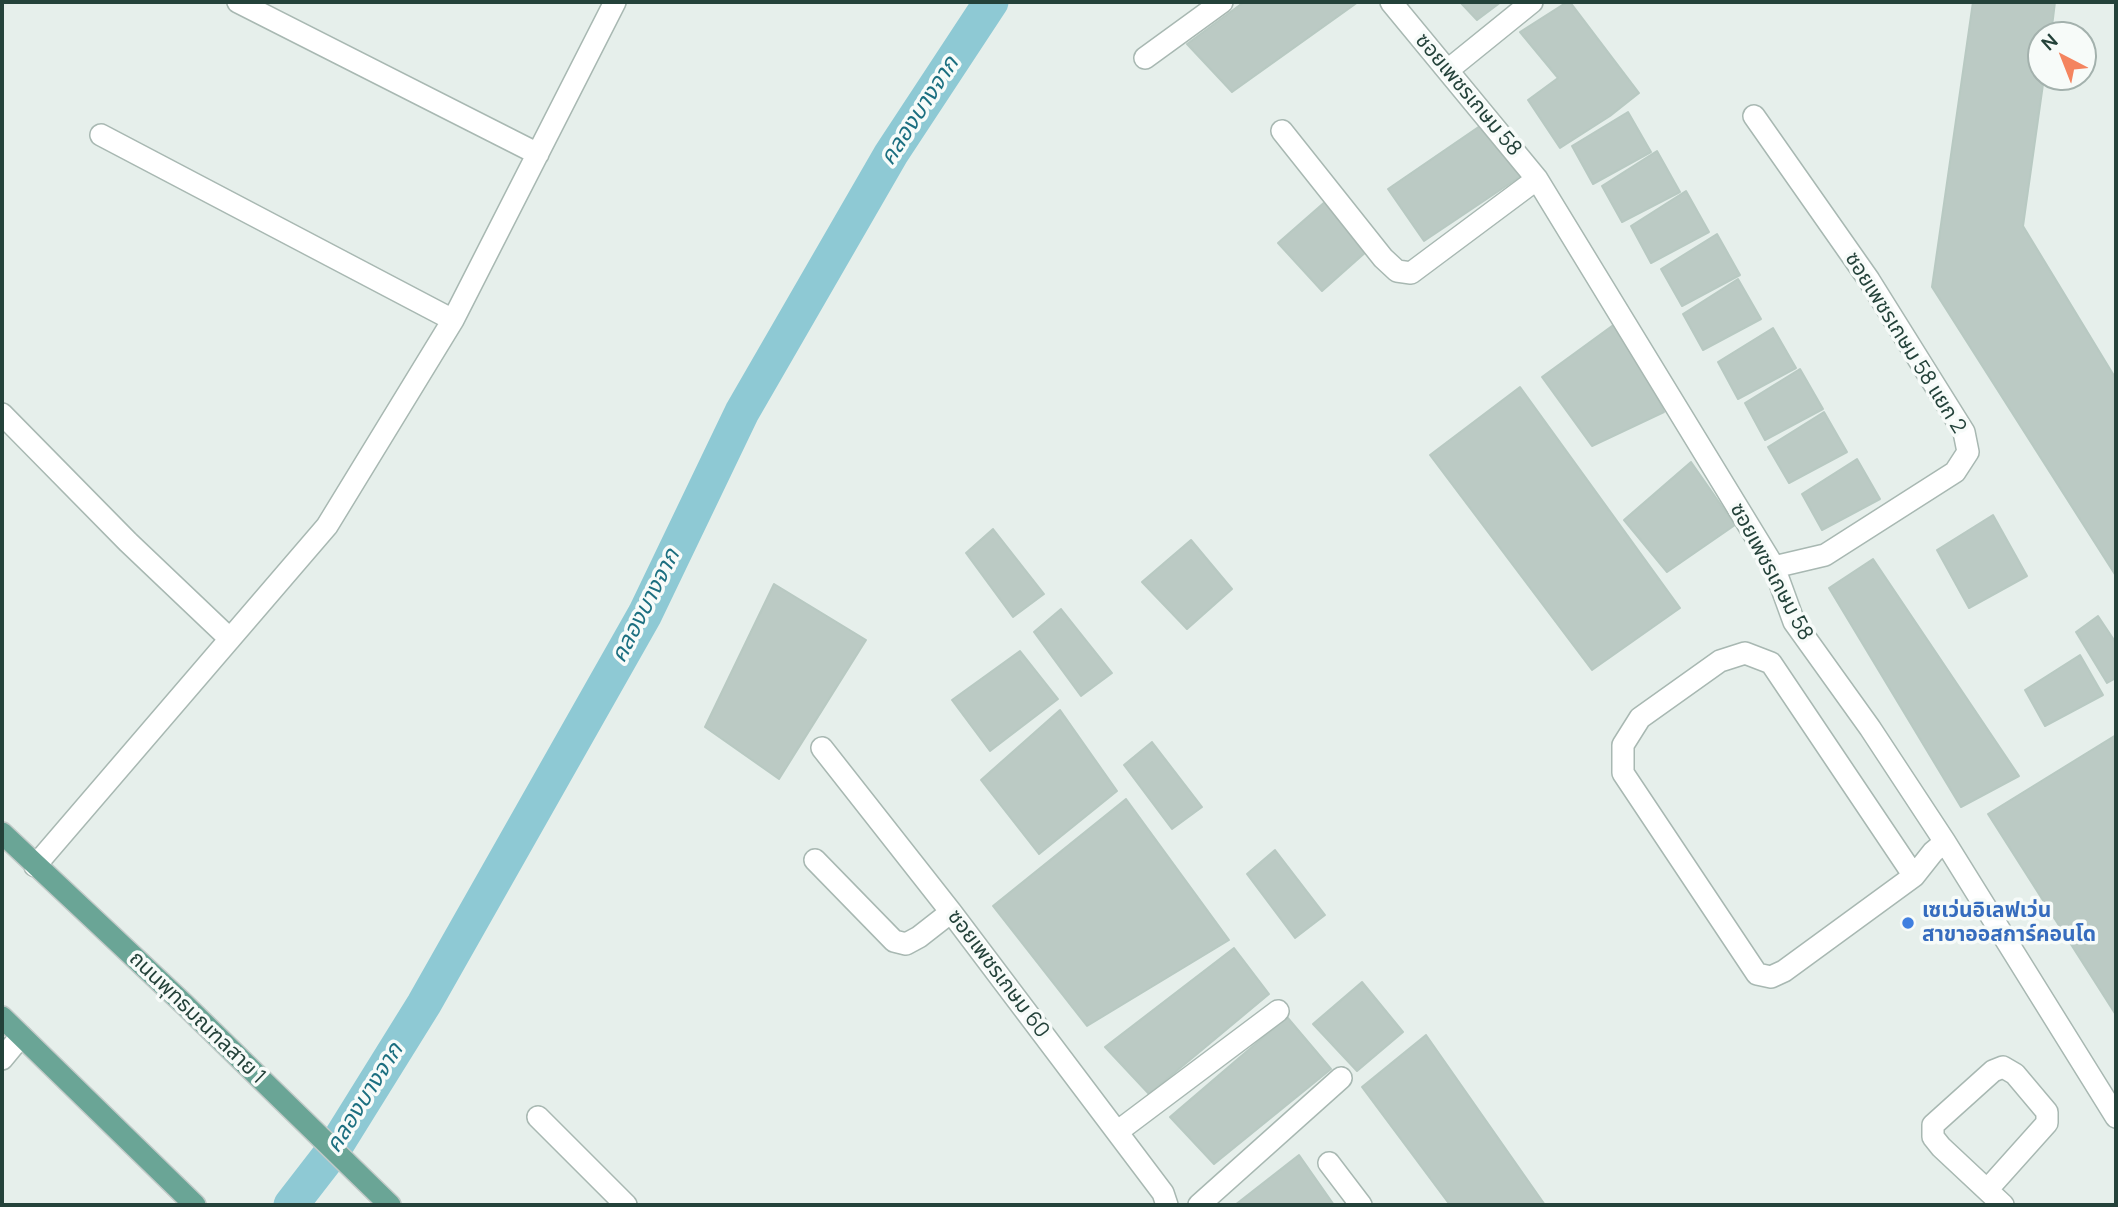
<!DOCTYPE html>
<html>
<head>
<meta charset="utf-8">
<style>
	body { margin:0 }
	#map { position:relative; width:2118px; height:1207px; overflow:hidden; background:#e6efeb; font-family:Manrope,sans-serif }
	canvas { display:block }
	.frame { position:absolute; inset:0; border:4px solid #24423a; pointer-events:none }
	.north { position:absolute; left:2027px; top:21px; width:70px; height:70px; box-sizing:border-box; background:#f7fbf9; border:2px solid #a3b1ad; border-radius:50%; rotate:318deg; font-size:19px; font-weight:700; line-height:28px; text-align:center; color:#24423a }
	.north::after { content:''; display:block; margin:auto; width:24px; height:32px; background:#f4845f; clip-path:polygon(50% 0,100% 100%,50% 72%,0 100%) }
</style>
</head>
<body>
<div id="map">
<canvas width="2118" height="1207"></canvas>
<div class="frame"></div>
<div class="north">N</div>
</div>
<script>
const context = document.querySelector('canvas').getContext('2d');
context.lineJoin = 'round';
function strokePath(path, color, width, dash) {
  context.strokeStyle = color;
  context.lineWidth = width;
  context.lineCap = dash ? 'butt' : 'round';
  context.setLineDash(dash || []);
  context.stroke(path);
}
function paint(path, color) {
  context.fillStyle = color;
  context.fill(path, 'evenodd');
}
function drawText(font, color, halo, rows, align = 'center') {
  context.font = font + ' Manrope,"Noto Sans Thai",sans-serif';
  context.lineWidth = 7;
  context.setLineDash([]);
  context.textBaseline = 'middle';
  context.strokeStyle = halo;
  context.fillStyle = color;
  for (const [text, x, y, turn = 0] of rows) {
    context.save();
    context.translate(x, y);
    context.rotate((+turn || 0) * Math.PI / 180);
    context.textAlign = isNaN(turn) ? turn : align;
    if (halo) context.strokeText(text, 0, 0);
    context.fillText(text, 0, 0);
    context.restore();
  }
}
strokePath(new Path2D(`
	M291 1205 332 1152 424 1004 645 614 742 412 891 154 991 2`), '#8ec9d4', 35);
const building = new Path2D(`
	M1244 2H1358L1232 92 1187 44Z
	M1460 2H1501L1477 20Z
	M1567 2H1570L1639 93 1610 116 1560 148 1528 100 1558 78 1520 32Z
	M1973 2H2055L2051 35H2041V77H2044L2023 226 2116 379V576L1932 287Z
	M1628 112 1651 152 1593 184 1572 146Z
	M1480 126 1521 176 1424 241 1388 189Z
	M1657 151 1680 192 1622 222 1602 186Z
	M1686 191 1709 232 1651 263 1631 226Z
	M1326 201 1367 251 1322 291 1278 243Z
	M1717 234 1740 275 1682 306 1661 269Z
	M1738 279 1761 319 1703 350 1683 314Z
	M1623 318 1664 412 1592 446 1542 377Z
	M1773 328 1796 368 1738 399 1718 362Z
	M1800 369 1823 409 1765 440 1745 403Z
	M1520 387 1680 608 1592 670 1430 455Z
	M1824 412 1847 452 1789 483 1768 447Z
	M1857 459 1880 499 1822 530 1802 494Z
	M1691 462 1735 525 1667 572 1624 520Z
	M1993 515 2027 576 1969 608 1937 550Z
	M993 529 1044 594 1013 617 966 553Z
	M1191 540 1232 589 1187 629 1142 582Z
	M1873 559 2019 776 1961 807 1829 588Z
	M774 584 866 640 779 779 705 727Z
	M1061 609 1112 673 1081 696 1034 632Z
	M2098 616 2116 643V678L2107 683 2076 632Z
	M1020 651 1058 699 990 751 952 700Z
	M2080 655 2103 695 2045 726 2025 690Z
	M1060 710 1117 791 1039 854 981 780Z
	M2116 735V1015L1988 814Z
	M1152 742 1202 807 1172 829 1124 765Z
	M1126 799 1229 940 1087 1026 993 906Z
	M1275 850 1325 915 1295 938 1247 874Z
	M1234 948 1269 994 1149 1094 1105 1047Z
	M1362 982 1403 1032 1357 1071 1313 1024Z
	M1287 1017 1331 1069 1214 1164 1170 1117Z
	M1426 1035 1545 1205H1450L1362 1087Z
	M1299 1155 1334 1205H1235Z`);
paint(building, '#bbcac4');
strokePath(building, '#b8c9c2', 2);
const minor = new Path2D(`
	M238 2 538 154
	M1391 2 1537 179 1774 567 1794 622 1870 728 1945 842 2116 1117
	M1145 58 1222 2
	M1448 70 1532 2
	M1754 116 1869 280 1964 432 1968 452 1955 472 1825 555 1774 567
	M1282 131 1383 258 1397 271 1411 273 1537 179
	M101 135 453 320
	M2 414 128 542 230 639
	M822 748 951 912 1163 1193 1167 1205
	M815 860 894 941 906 944 919 937 951 912
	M35 866 327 526 453 320 615 2
	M1914 876 1771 663 1745 653 1720 661 1640 718 1623 745V773L1757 974 1771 977 1784 971 1914 876 1933 852 1945 842
	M2 1059 21 1036
	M538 1117 626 1205
	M1117 1132 1278 1011
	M1329 1163 1361 1205
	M1987 1190 2047 1123V1112L2015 1074 2003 1067 1993 1071 1933 1125V1137L1941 1147 2003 1205
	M1199 1205 1341 1078`);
const major = new Path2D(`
	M2 833 185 1005 390 1205
	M2 1017 195 1205`);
strokePath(minor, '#a8b8b2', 24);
strokePath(major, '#c2cac8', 24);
strokePath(minor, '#fff', 21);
strokePath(major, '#6aa596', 21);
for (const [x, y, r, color] of [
	[1908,923,7,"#3f7fe0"]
]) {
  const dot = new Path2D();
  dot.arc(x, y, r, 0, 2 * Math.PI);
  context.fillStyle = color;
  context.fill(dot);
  strokePath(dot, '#f7fbf9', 2.5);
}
drawText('21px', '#24423a', '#f7fbf9', [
	["ซอยเพชรเกษม 58",1468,95,50],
	["ซอยเพชรเกษม 58 แยก 2",1905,343,58],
	["ซอยเพชรเกษม 58",1771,572,62],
	["ซอยเพชรเกษม 60",998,974,53],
	["ถนนพุทธมณฑลสาย 1",197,1018,44]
]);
drawText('bold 21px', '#366cbe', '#f7fbf9', [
	["เซเว่นอิเลฟเว่น",1922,911],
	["สาขาออสการ์คอนโด",1922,935]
], 'left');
drawText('italic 23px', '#1c6f80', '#f7fbf9', [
	["คลองบางจาก",920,111,-57],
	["คลองบางจาก",646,606,-63],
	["คลองบางจาก",365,1098,-58]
]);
</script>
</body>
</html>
